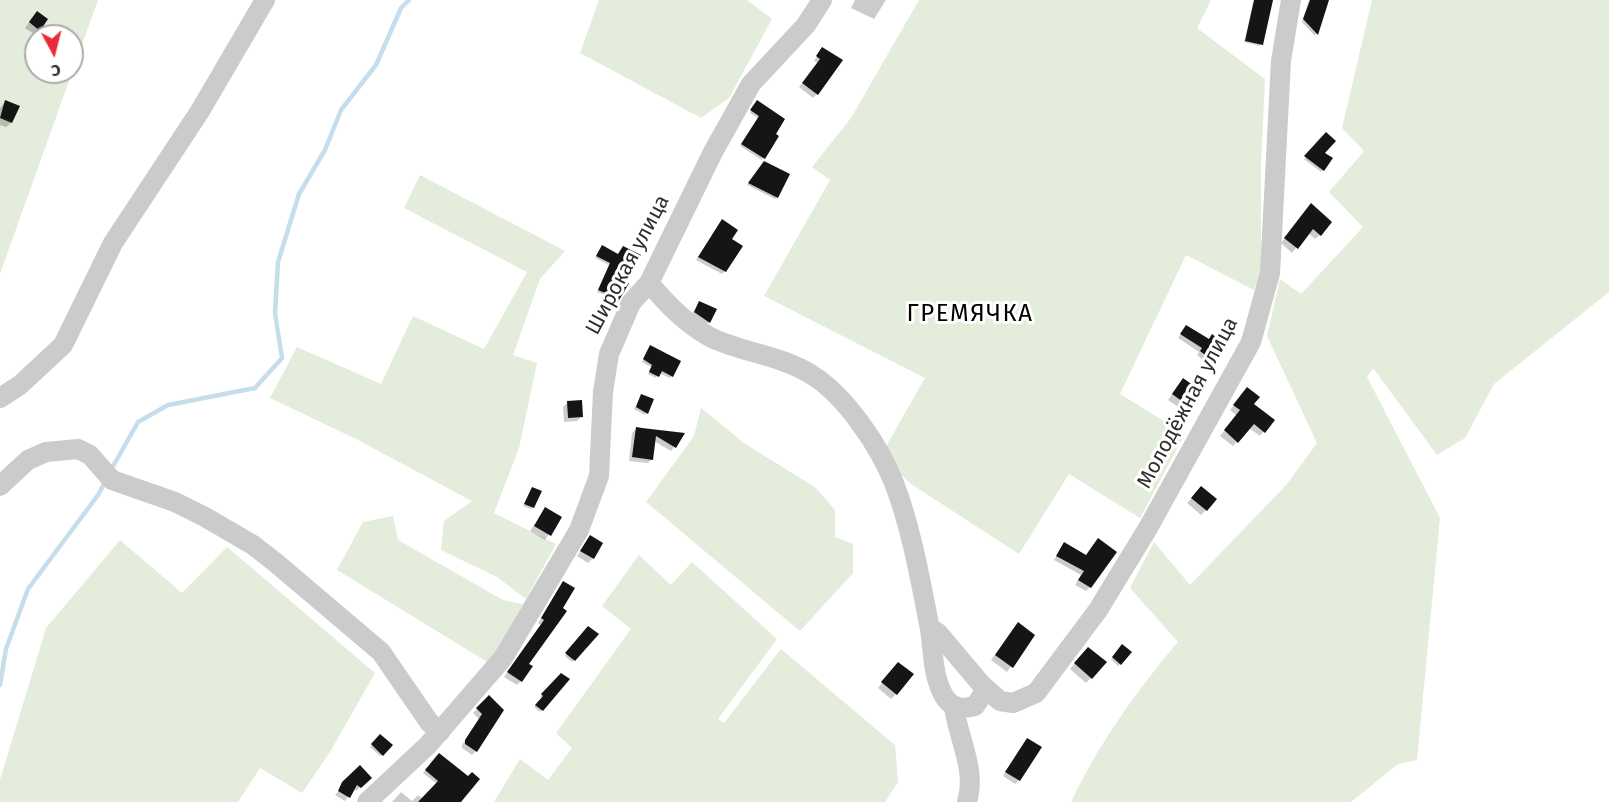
<!DOCTYPE html>
<html>
<head>
<meta charset="utf-8">
<style>
	body { margin:0 }
	#map { position:relative; width:1609px; height:802px; overflow:hidden; background:#fff; font-family:"Fira Sans",sans-serif }
	canvas { display:block }
	.north { position:absolute; left:24px; top:24px; width:60px; height:60px; box-sizing:border-box; background:#fff; border:2px solid #ababab; border-radius:50%; rotate:173deg; font-size:16px; font-weight:700; line-height:24px; text-align:center; color:#2e2e2e }
	.north::after { content:''; display:block; margin:auto; width:21px; height:27px; background:#ea2b3b; clip-path:polygon(50% 0,100% 100%,50% 72%,0 100%) }
</style>
</head>
<body>
<div id="map">
<canvas width="1609" height="802"></canvas>
<div class="north">С</div>
</div>
<script>
const context = document.querySelector('canvas').getContext('2d');
context.lineJoin = 'round';
function paint(path, color) {
  context.fillStyle = color;
  context.fill(path, 'evenodd');
}
function strokePath(path, color, width, dash) {
  context.strokeStyle = color;
  context.lineWidth = width;
  context.lineCap = dash ? 'butt' : 'round';
  context.setLineDash(dash || []);
  context.stroke(path);
}
function drawText(font, color, halo, rows, align = 'center') {
  context.font = font + ' "Fira Sans",sans-serif';
  context.lineWidth = 6;
  context.setLineDash([]);
  context.textBaseline = 'middle';
  context.strokeStyle = halo;
  context.fillStyle = color;
  for (const [text, x, y, turn = 0] of rows) {
    context.save();
    context.translate(x, y);
    context.rotate((+turn || 0) * Math.PI / 180);
    context.textAlign = isNaN(turn) ? turn : align;
    if (halo) context.strokeText(text, 0, 0);
    context.fillText(text, 0, 0);
    context.restore();
  }
}
paint(new Path2D(`
	M0 0H98L0 274ZM36 36H72V72H36Z
	M599 0H747L772 19 729 98 701 118 580 53Z
	M919 0H1211L1197 28 1265 79 1261 165V273L1254 290 1186 255 1120 394 1185 434 1140 518 1069 474 1019 554 911 484 894 468 885 448 925 378 764 296 830 180 812 167 851 118Z
	M1372 0H1609V292L1494 384 1465 438 1437 455 1373 368 1367 377 1440 518 1417 760 1398 764 1351 802H1071C1098 745 1137 690 1178 642L1130 588 1154 542 1190 585 1287 484 1317 443 1267 336 1280 279 1301 294 1363 227 1329 192 1364 151 1342 128Z
	M420 175 565 251 540 279 513 355 537 363 519 448 494 513 556 544 526 599 497 577 441 550 444 521 472 501 356 439 270 398 297 347 381 384 413 316 484 349 527 272 404 208Z
	M701 408 744 443 816 488 835 510V537L853 544V573L800 631 646 502 694 436Z
	M393 516 398 540 503 600 523 604 489 663 337 570 363 522Z
	M120 540 182 593 227 547 375 673 330 752 302 793 260 768 238 802H0V780L46 628Z
	M639 555 671 585 692 562 777 639 718 719 724 723 781 649 895 745 898 782 885 802H494L520 759 548 780 572 748 556 733 631 629 602 606Z`), '#e4ecdb');
paint(new Path2D(`
	M855 0H886L874 19 851 8Z
	M1254 0H1263L1260 46 1244 42Z
	M1309 0H1328L1315 36 1302 22Z
	M32 18 39 30 34 34 25 28Z
	M822 49 817 94 813 98 799 87 818 63 814 61Z
	M6 101 11 123 6 127 0 125V108Z
	M755 104 773 134 762 160 740 146 758 118 750 113Z
	M1326 134 1323 170 1321 172 1304 159Z
	M762 165 777 197 775 199 747 185Z
	M1306 210 1320 235 1315 239 1308 233 1292 253 1281 243Z
	M720 224 729 240 725 271 722 274 696 260Z
	M600 249 618 256 600 327 590 321 605 295 597 292 609 265 595 258Z
	M699 303 709 322 704 327 690 317Z
	M1187 326 1212 360 1208 364 1197 355 1199 352 1178 338Z
	M648 349 672 376 670 378 659 373 656 378 648 374 651 367 642 362Z
	M1178 385 1199 391 1184 411 1168 400Z
	M1243 393 1252 404 1273 421 1260 436 1249 428 1233 446 1220 436 1237 416 1230 410Z
	M641 395 652 399 645 415 634 409Z
	M568 402 582 416 577 421 564 422 563 407Z
	M636 429 683 434 671 451 654 441 652 459 648 463 629 461 632 433Z
	M532 489 533 507 531 509 523 506Z
	M1196 493 1206 510 1201 515 1187 503Z
	M545 509 560 517 545 540 530 531Z
	M590 537 593 558 588 563 577 556Z
	M1064 544 1085 556 1090 587 1086 591 1075 585 1081 575 1054 560Z
	M563 583 521 681 517 685 504 677 541 625 538 623Z
	M588 628 597 634 572 662 565 656Z
	M1013 629 1033 635 1007 672 991 660Z
	M1122 646 1130 653 1118 666 1111 659Z
	M1083 653 1105 663 1086 683 1070 669Z
	M893 669 896 694 891 699 878 688Z
	M561 675 568 680 540 712 534 707 542 698 540 697Z
	M489 697 476 751 472 755 462 748V745L479 719 473 713Z
	M380 736 391 746 380 756 370 747Z
	M1024 744 1019 780 1015 784 1003 776Z
	M436 757 460 802H392L401 792 412 801 418 795 423 799 437 784 423 773Z
	M360 767 370 778 356 791 354 788 345 801 335 795Z`), '#0003');
strokePath(new Path2D(`
	M111 470 138 422 168 405 255 388 282 358 275 313 278 262 299 194 325 150 341 110 376 65 401 8 409 0
	M0 685 6 649 28 589 98 495 106 480`), '#c6deec', 4.5);
paint(new Path2D(`
	M1254 0H1273L1263 45 1245 41Z
	M1310 0H1329L1318 35 1303 19Z
	M37 11 48 19 40 31 29 22Z
	M822 47 843 60 818 95 802 83 820 59 816 56Z
	M5 100 20 106 12 123 0 118Z
	M757 100 785 119 776 134 779 136 765 159 741 144 759 116 750 110Z
	M1326 132 1336 141 1325 153 1333 158 1324 171 1304 156Z
	M764 161 790 174 778 198 748 183Z
	M1311 203 1332 222 1321 236 1313 229 1298 249 1284 238Z
	M722 219 738 230 732 239 743 246 726 272 698 257Z
	M602 245 618 254 623 246 641 255 626 282 629 283 624 292 603 326 591 318 605 293 598 290 610 263 596 256Z
	M699 301 717 309 710 323 694 312Z
	M1186 325 1209 339 1212 334 1225 344 1213 361 1200 351 1202 348 1180 334Z
	M650 345 681 361 673 377 662 371 659 377 649 372 652 365 643 359Z
	M1183 378 1201 391 1190 407 1172 394Z
	M1247 387 1260 397 1254 404 1275 420 1265 433 1254 424 1238 443 1224 430 1240 410 1233 405Z
	M641 394 654 399 648 414 636 407Z
	M582 400 583 417 568 418 567 401Z
	M636 427 642 428 685 433 676 448 656 436 653 460 632 457Z
	M1201 486 1217 499 1207 511 1191 498Z
	M532 487 542 491 534 508 524 504Z
	M545 507 562 517 551 536 534 526Z
	M590 535 603 543 594 559 580 551Z
	M1098 538 1117 552 1091 588 1078 580 1084 571 1056 556 1064 542 1086 555Z
	M563 581 575 588 563 608 567 611 529 664 533 666 522 682 507 672 544 620 541 618Z
	M1018 622 1035 635 1013 668 995 655Z
	M588 626 599 634 575 661 565 653Z
	M1122 644 1132 652 1121 665 1112 657Z
	M1088 647 1107 662 1092 679 1074 663Z
	M898 662 914 674 897 695 881 682Z
	M561 673 570 679 543 711 535 705 543 696 541 694Z
	M489 695 504 710 477 752 465 744V740L482 714 476 708Z
	M380 734 393 745 383 756 371 744Z
	M1027 738 1042 747 1020 781 1005 772Z
	M439 753 468 776 472 772 480 779 461 802H418L438 781 425 770Z
	M360 765 372 778 361 788 357 785 350 798 338 791 342 782Z`), '#151515');
strokePath(new Path2D(`
	M649 283C667 304 685 323 710 337 742 353 781 355 812 375 845 395 880 447 894 483 911 527 920 578 929 624 934 648 931 677 946 699 954 709 963 709 975 706L985 691 981 684 938 633 930 628
	M0 398 20 385 63 345 113 243 200 111 265 0
	M0 486 28 460 46 452 78 449 90 455 112 480 175 502 205 517 253 545 276 563 381 652 429 722 440 732
	M981 684 1000 701 1013 703 1036 693 1098 610 1148 528 1251 342 1270 273 1281 61 1291 0
	M954 707C958 738 977 770 967 802
	M367 802 428 745 503 658 579 530 599 476 603 392 609 354 631 303 649 283 713 152 751 84 806 25 822 0`), '#cbcbcb', 20);
drawText('21px', '#2e2e2e', '#fff', [
	["Широкая улица",628,265,-62],
	["Молодёжная улица",1188,403,-62]
]);
context.letterSpacing = '1.5px';
drawText('24px', '#000', '#fff', [
	["ГРЕМЯЧКА",970,314]
]);
context.letterSpacing = '0px';
</script>
</body>
</html>
